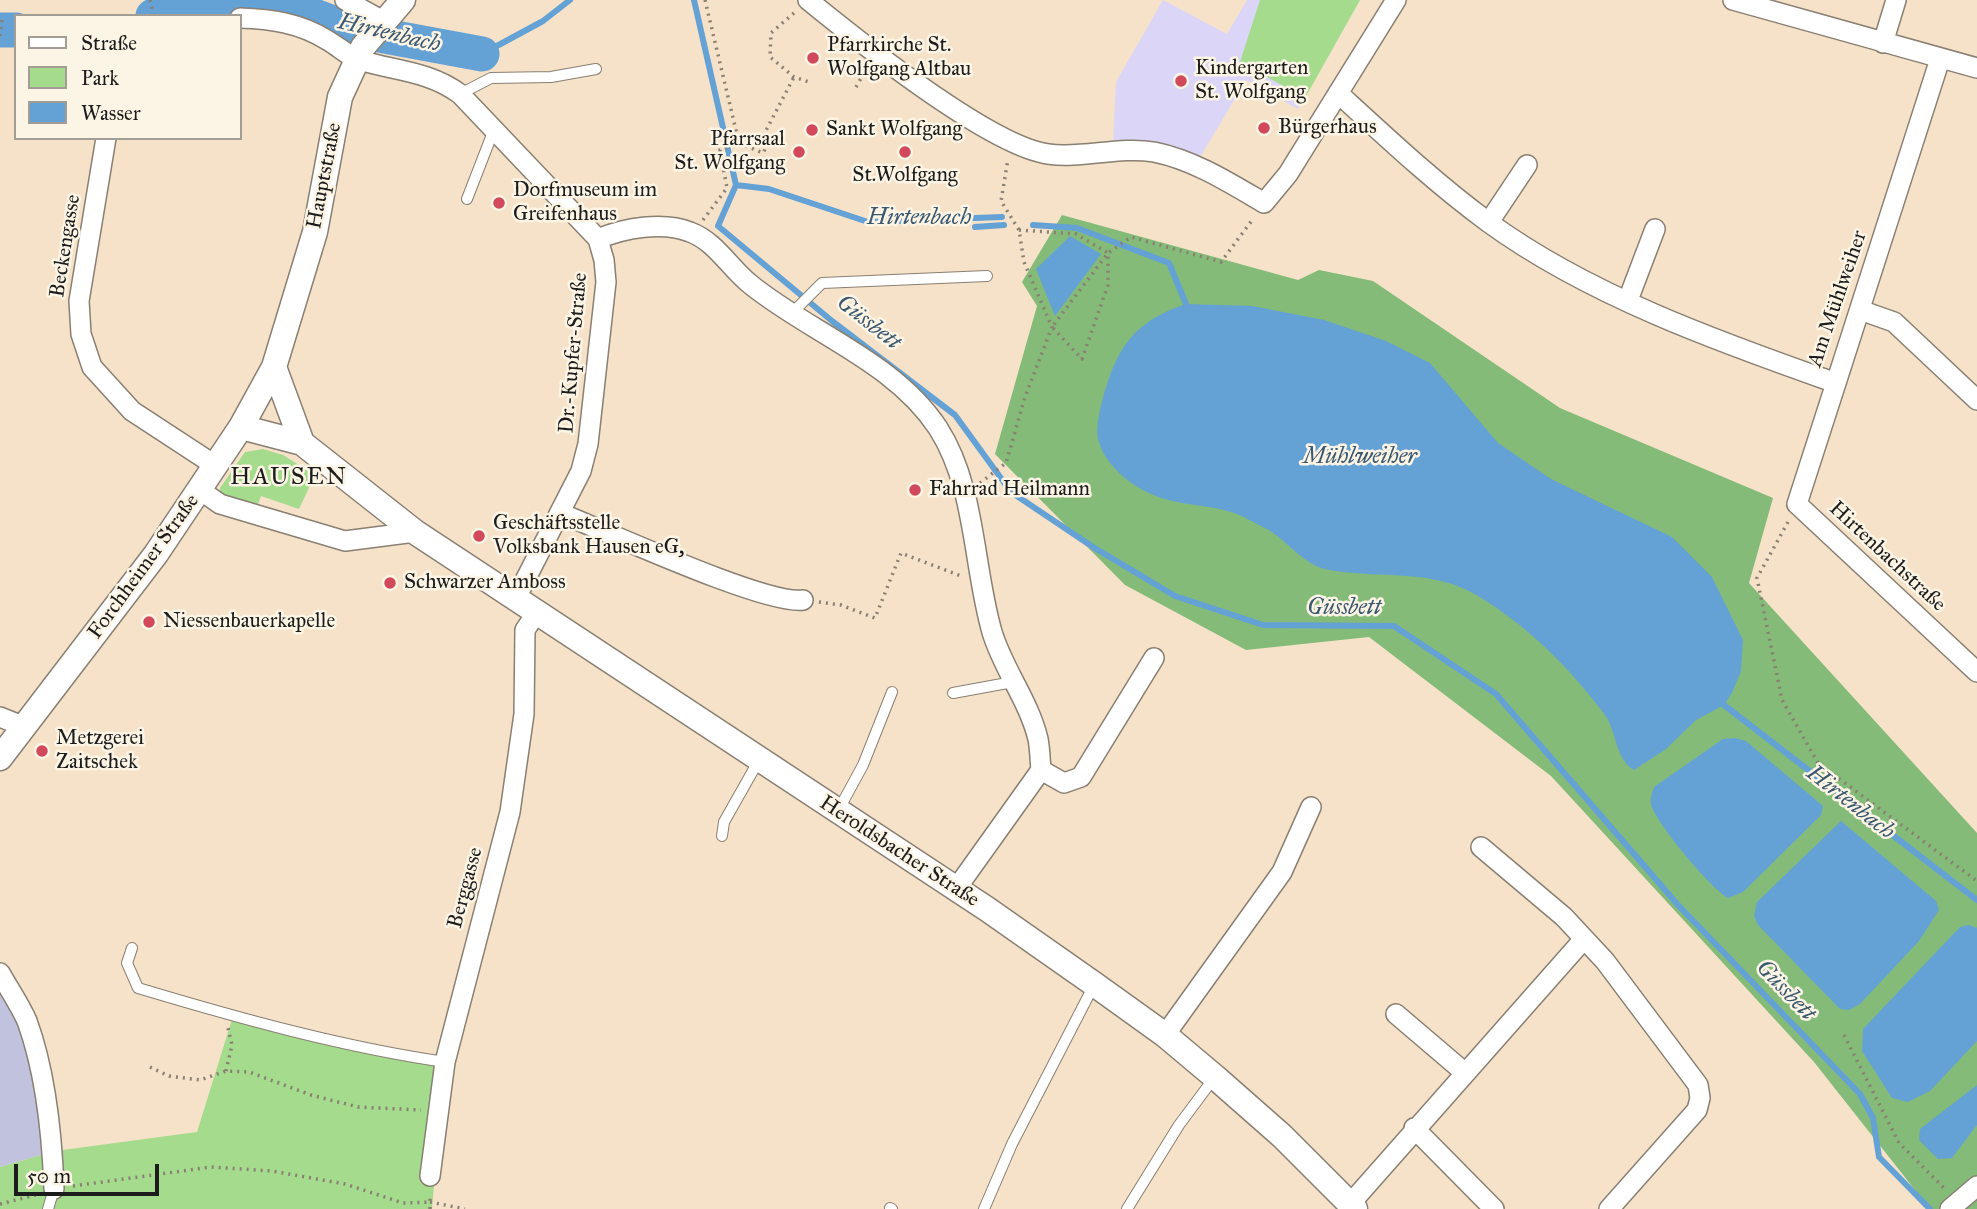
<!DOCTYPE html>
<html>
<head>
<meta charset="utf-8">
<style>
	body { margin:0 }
	#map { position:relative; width:1977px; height:1209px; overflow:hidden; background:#f6e2c9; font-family:"IM FELL Great Primer",serif }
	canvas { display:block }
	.legend { position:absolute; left:14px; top:14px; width:228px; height:126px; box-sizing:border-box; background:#fcf5e5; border:2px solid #a29e95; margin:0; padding:9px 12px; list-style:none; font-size:21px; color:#1c1c1c }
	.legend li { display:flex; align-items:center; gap:14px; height:35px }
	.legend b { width:35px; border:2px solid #a29e95 }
	.scale { position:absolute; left:14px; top:1164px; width:145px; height:32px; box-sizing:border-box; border:4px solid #1c1c1c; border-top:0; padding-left:9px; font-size:21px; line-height:24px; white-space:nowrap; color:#1c1c1c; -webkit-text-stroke:5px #fcf5e5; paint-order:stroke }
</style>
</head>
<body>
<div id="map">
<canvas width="1977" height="1209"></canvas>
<ul class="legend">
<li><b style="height:9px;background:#fff"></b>Straße</li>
<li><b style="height:19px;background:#a5db8c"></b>Park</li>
<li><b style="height:19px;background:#64a2d6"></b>Wasser</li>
</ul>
<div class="scale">50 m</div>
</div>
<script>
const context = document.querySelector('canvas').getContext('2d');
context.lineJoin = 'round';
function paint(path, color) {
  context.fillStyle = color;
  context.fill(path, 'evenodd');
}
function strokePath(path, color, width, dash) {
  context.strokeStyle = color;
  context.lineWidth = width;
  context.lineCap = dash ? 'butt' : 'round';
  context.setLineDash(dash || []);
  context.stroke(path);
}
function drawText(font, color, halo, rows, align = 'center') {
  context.font = font + ' "IM FELL Great Primer",serif';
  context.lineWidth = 5;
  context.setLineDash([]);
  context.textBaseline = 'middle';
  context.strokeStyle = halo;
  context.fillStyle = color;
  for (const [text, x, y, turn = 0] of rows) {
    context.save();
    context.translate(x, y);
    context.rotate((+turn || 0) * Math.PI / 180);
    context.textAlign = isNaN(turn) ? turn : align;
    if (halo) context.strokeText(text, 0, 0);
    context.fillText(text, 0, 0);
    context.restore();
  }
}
paint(new Path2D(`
	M1163 0 1227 34 1247 0H1360L1298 109 1246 80 1199 159 1176 148 1113 144 1116 82Z`), '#dbd6f7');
paint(new Path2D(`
	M0 967 32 1035 55 1151 0 1167Z`), '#c1c2dd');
paint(new Path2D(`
	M1260 0H1360L1305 98 1240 62Z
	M263 449 283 455 315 475 299 509 261 496 256 510 220 494V488L245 452Z
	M233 1016 444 1067 432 1209H0V1167L55 1151 197 1132Z`), '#a5db8c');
paint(new Path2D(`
	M1062 215 1298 280 1319 270 1373 281 1560 408 1773 498 1749 583 1977 833V1209H1930L1814 1062 1551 776 1369 637 1246 650 1125 585 995 454 1037 306 1022 282Z`), '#84bb78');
paint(new Path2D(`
	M1070 236 1101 254 1055 316 1036 269Z
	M1186 304 1252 306 1324 320 1386 341 1430 363 1498 443 1551 479 1672 537 1712 577 1743 640 1741 671 1732 693 1724 705 1696 720 1666 749 1634 770C1615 759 1617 732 1605 715 1569 667 1530 628 1478 596 1433 568 1379 579 1329 570 1307 566 1293 548 1276 535 1267 528 1254 523 1244 517 1217 504 1184 507 1156 496 1132 487 1104 465 1098 439 1094 421 1109 373 1118 357 1133 328 1156 314 1186 304Z
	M1735 738 1746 741 1823 806 1821 815 1743 892 1728 898C1712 890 1654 821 1651 804 1650 798 1652 793 1654 787L1723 739Z
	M1841 821 1936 901 1939 910 1919 941 1860 1004 1849 1010 1840 1009 1758 925 1754 916 1757 902Z
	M1969 925 1977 928V1041L1930 1091 1908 1102 1892 1098 1862 1051 1863 1029 1960 927Z
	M1977 1085V1125L1952 1158 1938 1159 1919 1140 1920 1129Z`), '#64a2d6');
strokePath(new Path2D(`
	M694 0 736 185
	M482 54 543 21 570 0
	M736 185 718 226 832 321 955 415 1011 492 1093 547 1175 596 1263 625 1394 626 1496 694 1678 905 1860 1094 1873 1118 1879 1157 1930 1209
	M736 185 769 189 868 222 1002 217
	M1033 225 1077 228 1169 263 1186 304
	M975 227 1004 225
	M1724 705 1977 900`), '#64a2d6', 6);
strokePath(new Path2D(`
	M153 16 212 3 301 11 352 30 482 54
	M0 30H16`), '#64a2d6', 35);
const service = new Path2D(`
	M460 94 491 78 551 77 596 69
	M467 199 493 132
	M792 313 822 283 987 276
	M953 693 1013 682
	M838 811 863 765 892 692
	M722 836 724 822 759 760
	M132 948 127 963 138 988C238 1018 342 1047 445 1062
	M890 1208 892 1209
	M48 1209 54 1189
	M984 1209 1012 1144 1094 985
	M1127 1209 1179 1125 1214 1078`);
const minor = new Path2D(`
	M345 0 383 21
	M808 0C857 40 990 146 1048 154 1082 159 1119 146 1154 152 1194 160 1230 183 1264 203L1288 174 1396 0
	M1733 0 1977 68
	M240 18C271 19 300 23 327 40 338 46 348 56 359 60 395 71 429 71 460 94L598 239 604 260 606 282 588 444 581 471 516 598
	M1883 43 1896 0
	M1338 93C1386 137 1435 183 1488 222 1588 295 1719 342 1836 383L1940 59
	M106 138 79 301 81 334 92 367 132 411 216 466
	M1489 222 1527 165
	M598 239C624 228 663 221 690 232 715 241 730 268 750 284 810 333 894 361 938 428 976 487 973 566 992 632 1003 669 1029 701 1038 739 1040 749 1040 760 1041 770L956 889
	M1628 300 1655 229
	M1860 310 1894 322 1977 400
	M1836 383 1797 504 1977 672
	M200 490 220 504 345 541 415 532
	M560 513C606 531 765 605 803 600
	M0 717 25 727
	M1041 770 1064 783 1081 777 1154 658
	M1481 847 1564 917 1605 961 1698 1085 1700 1098 1697 1110 1609 1209
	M0 973C9 989 20 1005 27 1021 46 1073 52 1134 54 1189
	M1396 1014 1464 1072
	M1165 1035 1282 872 1311 807
	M1414 1128 1494 1209
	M430 1176 445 1062 510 812 524 714 525 630 537 612
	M1350 1204 1584 939
	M1950 1209 1977 1186`);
const tertiary = new Path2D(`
	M274 367 302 443
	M241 427 302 443 415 532 987 909 1094 984 1165 1035 1215 1077 1282 1136 1355 1209
	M0 758 156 554 241 427 274 367 315 232 340 97 363 47 403 0`);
strokePath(service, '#897f72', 12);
strokePath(minor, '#897f72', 22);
strokePath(tertiary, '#897f72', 27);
strokePath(new Path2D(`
	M150 0 154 16
	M705 0 739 143 763 153 768 144 761 140 794 77
	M794 13 771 33 770 57 794 77 812 83
	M0 36 2 20
	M856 87 863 75
	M703 220 727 188 720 150 739 143
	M1019 230 1076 234 1108 253V285L1082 359 1052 327 1108 253 1131 237 1221 262 1253 219
	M980 483 1006 463 1025 397 1052 327 1024 262 1019 230 1001 201 1008 159
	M1788 522 1757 578 1782 700 1818 763 1977 881
	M819 602 841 605 875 618 901 553 961 576
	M1844 1035 1899 1143 1946 1190
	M150 1067 169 1076 200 1080 226 1071 249 1072 311 1095 358 1107 421 1110
	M226 1071 232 1045 228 1028
	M73 1186 211 1167 272 1171 345 1184 403 1203 430 1202V1195
	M0 1204 39 1194
	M430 1209V1202L465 1209`), '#897f72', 3.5, [2, 5]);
strokePath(service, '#fff', 10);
strokePath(minor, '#fff', 19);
strokePath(tertiary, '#fff', 24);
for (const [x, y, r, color] of [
	[813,58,7,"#d1495b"],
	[1181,81,7,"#d1495b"],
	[1264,128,7,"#d1495b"],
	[812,130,7,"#d1495b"],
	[799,152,7,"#d1495b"],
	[905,152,7,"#d1495b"],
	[499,203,7,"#d1495b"],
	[915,490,7,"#d1495b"],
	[479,536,7,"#d1495b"],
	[390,583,7,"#d1495b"],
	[149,622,7,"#d1495b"],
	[42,751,7,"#d1495b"]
]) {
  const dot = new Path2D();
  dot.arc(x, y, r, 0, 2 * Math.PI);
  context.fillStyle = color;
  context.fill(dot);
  strokePath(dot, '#fcf5e5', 2.5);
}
drawText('21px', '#1c1c1c', '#fcf5e5', [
	["Pfarrkirche St.",827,46],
	["Wolfgang Altbau",827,70],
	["Kindergarten",1195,69],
	["St. Wolfgang",1195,93],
	["Bürgerhaus",1278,128],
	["Sankt Wolfgang",826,130],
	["Pfarrsaal",785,140,"right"],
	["St. Wolfgang",785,164,"right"],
	["St.Wolfgang",905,176,"center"],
	["Dorfmuseum im",513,191],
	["Greifenhaus",513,215],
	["Fahrrad Heilmann",929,490],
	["Geschäftsstelle",493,524],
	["Volksbank Hausen eG,",493,548],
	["Schwarzer Amboss",404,583],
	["Niessenbauerkapelle",163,622],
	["Metzgerei",56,739],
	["Zaitschek",56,763]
], 'left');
drawText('21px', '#1c1c1c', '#fcf5e5', [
	["Hauptstraße",325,176,-79],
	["Beckengasse",66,246,-81],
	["Am Mühlweiher",1838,299,-71],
	["Dr.-Kupfer-Straße",574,353,-85],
	["Hirtenbachstraße",1887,557,43],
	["Forchheimer Straße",144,567,-54],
	["Heroldsbacher Straße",899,852,33],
	["Berggasse",466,888,-75]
]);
drawText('italic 23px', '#3c5870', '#fcf5e5', [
	["Hirtenbach",389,34,13],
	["Hirtenbach",919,218],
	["Güssbett",868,323,38],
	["Mühlweiher",1360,457],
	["Güssbett",1344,608],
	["Hirtenbach",1850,803,38],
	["Güssbett",1785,991,46]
]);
context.letterSpacing = '2px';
drawText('24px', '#1c1c1c', '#fcf5e5', [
	["HAUSEN",289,478]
]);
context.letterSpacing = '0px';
</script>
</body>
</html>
